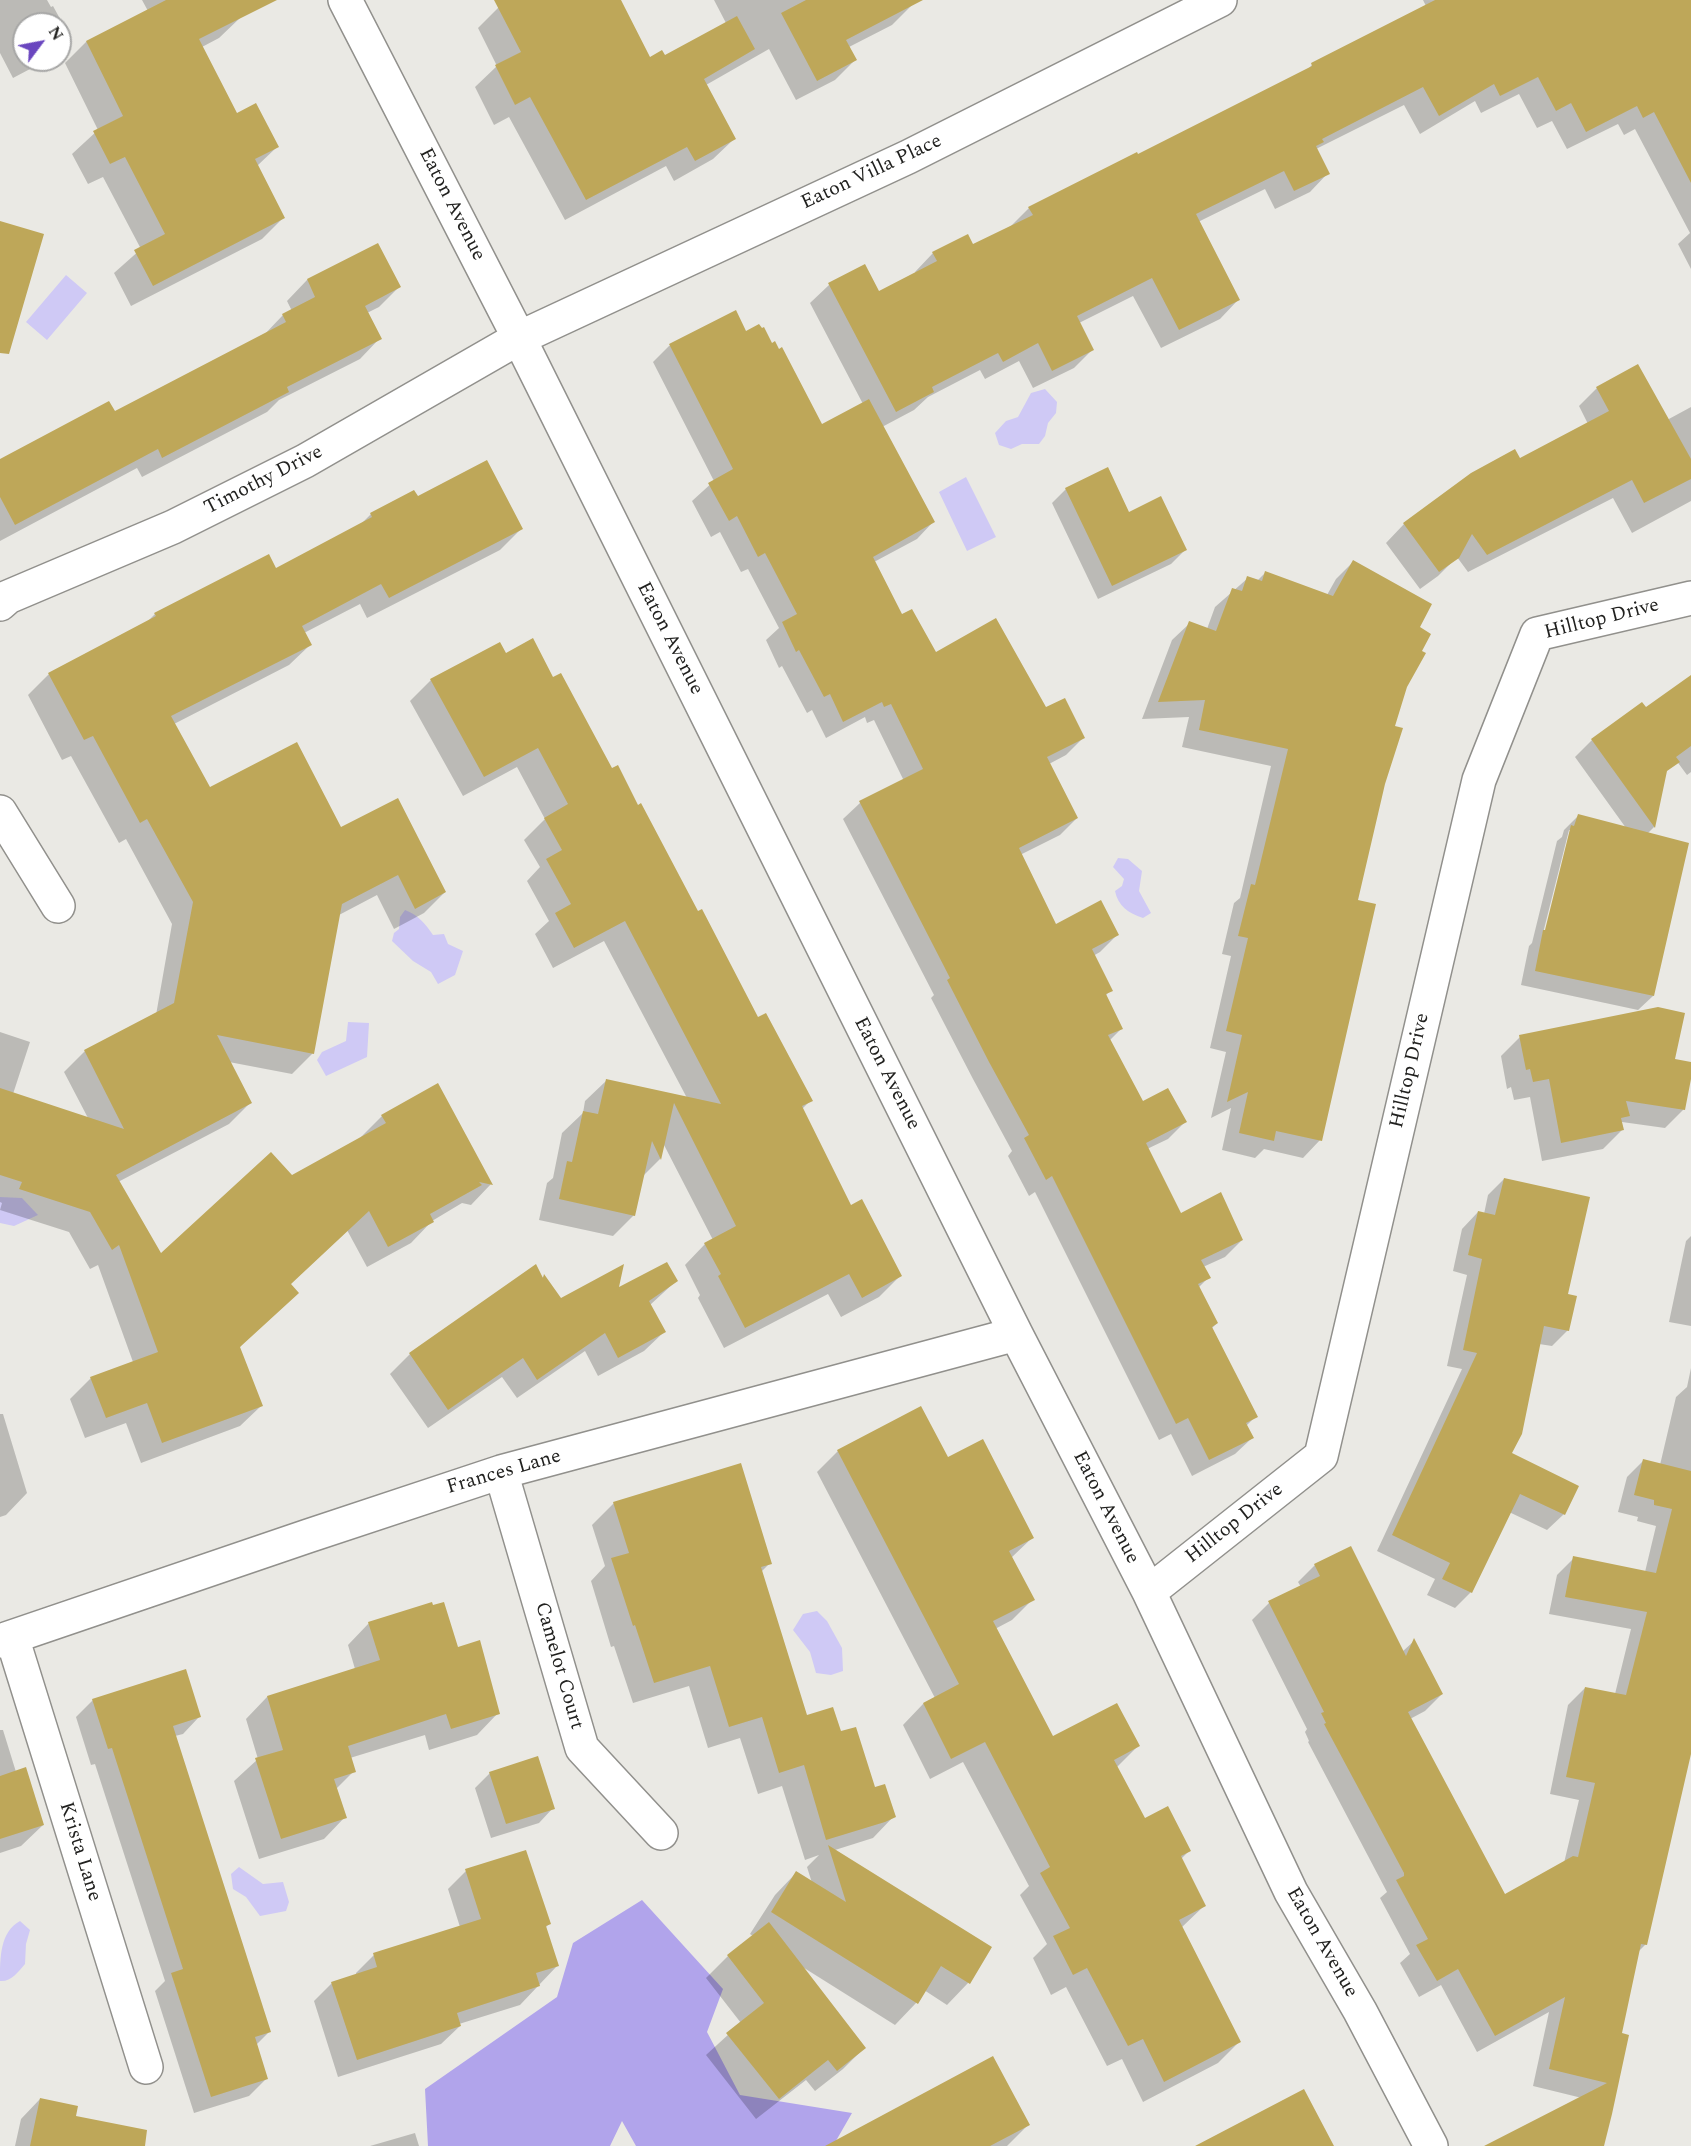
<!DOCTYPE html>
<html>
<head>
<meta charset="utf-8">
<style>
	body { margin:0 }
	#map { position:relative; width:1691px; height:2146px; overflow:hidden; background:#eae9e4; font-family:Spectral,serif }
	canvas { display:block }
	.north { position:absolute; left:12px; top:12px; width:60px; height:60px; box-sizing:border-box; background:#fff; border:2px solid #a6a6a5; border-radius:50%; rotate:58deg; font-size:16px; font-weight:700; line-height:24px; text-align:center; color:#21211f }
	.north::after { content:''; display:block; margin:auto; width:21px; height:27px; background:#6a46bf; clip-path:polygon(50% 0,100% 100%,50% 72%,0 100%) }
</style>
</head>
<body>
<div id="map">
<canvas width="1691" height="2146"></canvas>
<div class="north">N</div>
</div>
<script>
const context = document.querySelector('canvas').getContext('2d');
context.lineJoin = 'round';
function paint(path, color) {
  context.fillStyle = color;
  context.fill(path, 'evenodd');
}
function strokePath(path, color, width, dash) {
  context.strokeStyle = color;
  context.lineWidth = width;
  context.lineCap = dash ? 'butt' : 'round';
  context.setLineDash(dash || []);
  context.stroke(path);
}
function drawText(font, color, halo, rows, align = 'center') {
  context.font = font + ' Spectral,serif';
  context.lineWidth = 6;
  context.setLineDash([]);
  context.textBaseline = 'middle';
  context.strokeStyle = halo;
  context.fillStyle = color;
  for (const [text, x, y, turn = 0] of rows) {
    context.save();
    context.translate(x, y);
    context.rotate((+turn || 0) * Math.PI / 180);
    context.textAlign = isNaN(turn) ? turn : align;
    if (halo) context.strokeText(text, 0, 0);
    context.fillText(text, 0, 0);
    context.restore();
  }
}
paint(new Path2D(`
	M642 1900 723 1989 707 2032 740 2095 852 2113 833 2146H636L622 2121 610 2146H428L425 2089 557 1997 573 1943Z`), '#b1a4eb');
paint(new Path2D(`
	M66 275 87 293 47 340 26 322Z
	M1045 389 1057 402 1056 413 1048 423 1045 436 1039 444H1022L1011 449 999 445 995 433 1006 421 1018 417 1031 393Z
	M966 477 996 537 967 551 939 492Z
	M1118 858 1128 859 1142 871 1139 891 1151 913 1143 918C1128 913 1118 906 1115 891L1122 886 1124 879 1113 867Z
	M405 910C418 915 425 923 433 935L444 934 448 944 463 951 455 975 438 984 431 972 413 961 392 941 394 933 399 929 400 917Z
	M348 1022 369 1023 367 1057 326 1076 317 1060 322 1052 346 1041Z
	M0 1197 22 1198 38 1215 14 1226 0 1223Z
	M817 1611 827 1621 842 1648 843 1671 831 1675 816 1673 810 1652 793 1630 803 1614Z
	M239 1867 263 1884 283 1882 289 1902 286 1911 260 1916 246 1897 233 1889 231 1874Z
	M20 1921 30 1930 26 1944 25 1964C18 1972 11 1982 0 1981 0 1957 0 1932 20 1921Z`), '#cfc9f5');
paint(new Path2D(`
	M0 0H47L51 7 53 6 70 37 60 48V24H24V60H47L13 78 0 53Z
	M142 0H232L241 17 219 38 202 47 236 115 277 147 257 166 283 218 262 239 131 306 114 273 141 249 103 177 88 184 72 154 98 130 65 63 86 42 148 11Z
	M514 0H594L649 59 664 57 726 23 714 0H911L913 4 892 25 849 47 855 60 835 80 796 100 769 49 706 85 734 139 713 159 674 181 666 166 565 220 509 117 494 125 475 87 497 66 478 28 498 8Z
	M1423 0 1691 2V269L1678 244 1690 233 1635 129 1624 135 1618 124 1567 149 1552 121 1537 128 1519 94 1481 113 1475 101 1420 134 1404 105 1316 149 1328 173 1310 192 1275 209 1265 189 1198 222 1238 300 1220 319 1161 348 1133 296 1079 323 1092 350 1074 368 1033 388 1019 361 985 379 980 370 928 397 914 410 882 427 933 522 917 539 874 562 902 616 935 654 1046 709 1083 738 1066 755 1049 764 1077 818 1060 835 1020 855 1056 926 1117 935 1100 952 1093 956 1111 990 1105 996 1121 1029 1110 1040 1143 1103 1185 1122 1168 1139 1147 1149 1181 1215 1242 1240 1225 1257 1203 1267 1209 1277 1198 1288 1217 1323 1212 1328 1256 1416 1246 1426 1252 1438 1235 1454 1192 1476 1171 1434 1159 1440 1035 1192 1029 1196 1008 1156 1012 1151 973 1079 931 998 934 995 843 819 860 803 904 781 874 720 867 723 865 717 826 738 812 710 807 713 782 666 779 668 766 640 779 628 748 569 741 572 720 532 711 537 692 501 714 481 653 362 669 346 735 312 745 333 821 426 863 404 810 303 829 285 865 266 879 293 916 274 915 272 933 253 973 247 1011 226 1029 208 1138 156 1306 71 1312 65 1426 6Z
	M377 245 399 287 379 307 367 313 380 338 360 359 279 400 267 412 142 477 137 468 0 541V461L114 413 263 336 283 315 292 311 287 301 307 280Z
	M1597 388 1667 420 1691 407V501L1632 533 1613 498 1468 572 1457 557 1438 576 1420 589 1386 543 1404 524 1588 424 1579 406Z
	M1066 489 1128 514 1185 550 1171 564 1098 599 1052 503Z
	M417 498 521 529 500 550 367 618 360 604 304 633 310 645 289 665 174 724 209 789 341 829 445 892 424 913 394 929 377 895 339 915 313 1053 292 1074 229 1062 250 1103 229 1124 118 1182 161 1255 292 1176 362 1138 361 1137 382 1116 491 1184 471 1205 462 1203 432 1221 411 1243 367 1267 347 1230 289 1284 239 1348 261 1406 240 1426 141 1463 126 1423 85 1438 70 1399 91 1378 133 1362 98 1265 90 1269 69 1232 0 1210 2 1203 0 1202V1032L30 1042 13 1094 88 1118 64 1072 85 1051 156 1015 172 924 126 839 119 843 71 756 62 760 28 695 49 674 147 622 155 614 275 570 360 525 371 514Z
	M1353 562 1418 627 1406 687 1393 726 1383 784 1356 901 1320 1140 1303 1158 1264 1149 1255 1158 1222 1150 1231 1108 1211 1118 1226 1052 1210 1048 1231 956 1222 954 1234 903 1240 898 1271 766 1182 747 1189 717 1142 719 1172 640 1190 623 1207 629 1215 607 1248 578 1257 581 1265 573 1327 595 1336 579Z
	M505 655 553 679 612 770 758 1019 811 1100 802 1109 851 1207 900 1276 879 1297 841 1317 828 1294 724 1348 698 1298 700 1295 685 1265 705 1244 713 1240 663 1143 660 1159 642 1177 634 1215 613 1236 539 1220 547 1183 553 1178 562 1133 583 1113 585 1101 606 1081 687 1098 604 941 553 968 535 934 549 921 527 881 540 867 524 840 545 819 517 767 463 796 410 701 431 680Z
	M1691 677V772L1687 775 1670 752 1654 827 1647 834 1653 996 1638 1010 1521 985 1529 946 1532 943 1557 841 1562 837 1564 830 1578 816 1626 828 1575 757 1592 740 1646 709ZM1569 830H1572L1545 938 1542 937Z
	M1520 1037 1691 1064 1684 1109 1665 1128 1622 1122V1130L1603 1149 1542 1161 1530 1097 1514 1100 1511 1087 1507 1089 1501 1056Z
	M1504 1179 1566 1295 1568 1330 1552 1346 1539 1344 1510 1454 1564 1514 1547 1530 1509 1512 1471 1592 1455 1608 1427 1595 1435 1579 1377 1551 1462 1369 1447 1366 1467 1275 1453 1271 1462 1229 1478 1212 1484 1214 1488 1195Z
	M1691 1236V1326L1669 1322 1686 1241Z
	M536 1267 542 1278 544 1276 561 1300 676 1281 650 1305 664 1332 644 1351 598 1376 585 1351 517 1398 502 1377 428 1428 390 1374 410 1354Z
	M1691 1368V1747L1646 1944 1638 1952 1621 2034 1602 2146H1498L1582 2098 1533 2086 1549 2012 1477 2052 1441 1985 1419 1997 1400 1963 1410 1954 1380 1898 1387 1892 1308 1742 1309 1741 1305 1732 1307 1729 1252 1620 1269 1603 1301 1587 1298 1582 1315 1565 1402 1652 1414 1641 1442 1694 1425 1711 1410 1719 1504 1896 1564 1863 1579 1800 1550 1794 1568 1705 1585 1688 1615 1694 1631 1629 1549 1614 1557 1575 1574 1558 1645 1572 1656 1526 1637 1521 1638 1517 1618 1512 1627 1477 1644 1460 1660 1465 1676 1397 1687 1387Z
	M0 1414H3L27 1493 6 1515 0 1517Z
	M838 1451 947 1459 1033 1537 1011 1558 1033 1599 1012 1620 995 1629 1053 1738 1138 1746 1117 1767 1145 1820 1189 1851 1181 1859 1204 1906 1181 1928 1239 2042 1218 2063 1143 2102 1122 2059 1107 2066 1066 1987 1051 1995 1033 1958 1047 1944 1020 1895 1029 1886 963 1762 930 1779 903 1725 923 1704 935 1698 817 1472Z
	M614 1503 770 1563 761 1572 806 1717 840 1733 874 1789 894 1816 873 1838 835 1850 990 1948 968 1983 947 2005 924 1990 916 2003 895 2025 801 1966 864 2048 843 2069 815 2091 806 2080 756 2119 706 2055 741 2023 706 1978 728 1956 753 1936 750 1934 775 1895 796 1873 812 1883 807 1867 819 1855 805 1860 782 1786 758 1794 740 1738 708 1748 689 1686 633 1703 614 1646 611 1647 591 1581 605 1566 592 1525Z
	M369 1623 458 1649 498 1713 477 1735 429 1750 425 1735 350 1758 354 1771 336 1789 345 1817 324 1839 259 1859 234 1781 258 1759 246 1719 267 1697 355 1669 348 1645Z
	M93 1700 199 1717 183 1734 175 1736 270 2031 256 2045 266 2079 249 2096 194 2113 155 1991 165 1981 95 1764 91 1765 76 1717Z
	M0 1730H3L16 1772 43 1825 21 1846 0 1853Z
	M490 1773 553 1808 539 1823 491 1838 475 1788Z
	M466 1871 549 1924 545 1928 557 1966 520 2005 459 2024 460 2026 441 2044 338 2077 314 2001 332 1983 356 1975V1973L374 1955 460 1927 448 1889Z
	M40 2099 75 2117 113 2146H15L21 2119Z
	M1028 2125 1007 2146H840Z
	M415 2133 419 2146H370Z`), '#0003');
paint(new Path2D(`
	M166 0H277L199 39 237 113 256 103 279 147 255 159 285 218 153 286 134 250 165 234 125 157 110 164 93 131 123 116 86 41Z
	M494 0H621L650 57 662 50 665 55 737 16 755 49 704 79 736 139 695 161 687 147 586 200 530 97 515 105 495 65 521 52Z
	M806 0H923L846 40 857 60 817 81 781 13Z
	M1435 0H1691V183L1654 112 1643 118 1637 106 1586 132 1571 103 1556 111 1538 77 1500 96 1494 84 1439 116 1423 87 1322 139 1324 142 1316 146 1330 174 1294 191 1284 171 1196 214 1240 300 1179 330 1152 278 1077 316 1094 350 1052 371 1038 343 1003 362 998 353 932 387 934 392 896 412 828 283 865 264 879 291 937 261 932 252 968 234 973 244 1033 215 1028 207 1137 152 1138 154 1312 66 1311 63Z
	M0 221 44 234 9 354 0 353Z
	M378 243 401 287 365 306 382 339 287 387 289 392 162 458 158 449 15 525 0 497V459L109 401 115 411 286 322 282 314 315 297 307 279Z
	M736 310 746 331 759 324 762 328 764 327 772 343 775 341 779 349 782 347 822 424 869 399 935 522 873 557 902 614 912 609 936 652 996 618 1046 707 1065 698 1085 738 1047 757 1078 818 1019 848 1056 924 1101 900 1119 935 1092 949 1113 991 1106 994 1123 1029 1108 1035 1143 1101 1168 1088 1187 1122 1146 1143 1181 1213 1221 1192 1243 1240 1201 1260 1211 1278 1198 1284 1218 1323 1212 1327 1258 1417 1246 1423 1254 1438 1209 1460 1188 1418 1176 1424 1052 1176 1046 1180 1024 1138 1029 1135 989 1062 947 980 950 978 859 801 923 769 891 704 884 707 882 702 843 722 830 694 824 697 799 650 796 652 782 622 797 614 765 553 758 557 737 516 729 521 708 483 733 469 669 344Z
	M1638 364 1691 459V479L1644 503 1632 480 1487 555 1472 534 1459 558 1439 572 1403 523 1471 473 1515 449 1520 458 1609 411 1596 387Z
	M487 460 523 529 389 598 381 584 302 626 312 645 171 716 210 787 297 742 341 827 398 798 446 892 415 909 398 875 342 904 314 1054 217 1035 252 1103 116 1175 161 1253 271 1152 292 1175 386 1123 381 1115 438 1083 493 1185 479 1182 482 1185 430 1214 434 1222 388 1247 369 1211 291 1284 299 1293 240 1347 263 1406 162 1443 147 1403 106 1418 90 1377 158 1352 119 1245 112 1250 90 1212 19 1189 22 1182 0 1175V1088L124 1129 84 1050 174 1003 193 902 147 819 140 823 93 736 84 740 48 673 156 616 154 613 269 554 276 568 372 517 370 513 414 490 418 496Z
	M1108 467 1129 512 1161 496 1187 550 1112 586 1065 488Z
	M1353 560 1432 604 1420 627 1431 634 1422 651 1426 653 1407 687 1395 726 1403 728 1385 784 1358 900 1376 904 1322 1141 1276 1131 1274 1141 1239 1133 1248 1092 1227 1102 1242 1035 1226 1031 1248 938 1238 936 1251 884 1255 885 1288 749 1199 730 1205 700 1158 702 1189 621 1216 631 1232 588 1242 591 1247 576 1262 581 1265 571 1333 596Z
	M533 638 553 677 561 673 612 768 618 765 638 805 641 803 698 911 702 909 758 1017 766 1013 813 1101 802 1106 851 1205 862 1199 902 1276 862 1298 849 1274 745 1328 718 1276 721 1274 704 1243 736 1226 674 1103 661 1160 652 1141 635 1216 559 1199 567 1161 572 1162 583 1111 598 1114 606 1079 721 1104 625 921 574 948 555 913 571 904 546 859 562 850 544 818 568 804 538 748 484 777 430 679 500 642 506 653Z
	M1691 675V746L1676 757 1680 762 1667 771 1655 828 1591 739 1642 702 1646 707Z
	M1578 814 1689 843 1654 996 1535 971 1543 930H1545L1571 825 1574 826Z
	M1658 1007 1685 1013 1675 1059 1691 1062V1079L1685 1110 1626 1101 1630 1116 1621 1118 1624 1130 1561 1143 1549 1079 1533 1082 1530 1069 1526 1070 1519 1035Z
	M1504 1178 1590 1197 1568 1294 1577 1296 1569 1331 1544 1326 1522 1434 1512 1453 1579 1486 1565 1515 1520 1494 1472 1593 1442 1579 1450 1563 1392 1535 1477 1353 1463 1350 1482 1259 1468 1255 1478 1211 1495 1215Z
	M667 1262 678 1281 649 1301 666 1332 618 1358 605 1333 537 1380 523 1358 448 1410 409 1353 536 1264 543 1278 544 1274 561 1298 624 1264 619 1287Z
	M921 1406 948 1457 983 1439 1034 1538 1009 1551 1035 1600 993 1621 1053 1736 1117 1703 1140 1746 1114 1760 1145 1818 1168 1806 1191 1851 1181 1856 1206 1906 1179 1920 1241 2042 1164 2082 1143 2039 1128 2046 1087 1968 1073 1975 1053 1936 1070 1928 1040 1873 1050 1867 985 1742 951 1759 923 1703 959 1684 837 1450Z
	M1643 1459 1691 1471V1754L1647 1945 1641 1944 1622 2033 1629 2035 1612 2114 1604 2146H1484L1607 2083 1549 2069 1565 1997 1495 2036 1458 1969 1437 1981 1416 1945 1428 1939 1396 1880 1404 1876V1873L1324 1724 1326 1723 1321 1713 1324 1712 1268 1601 1320 1576 1314 1564 1351 1546 1406 1656 1414 1638 1443 1694 1408 1712 1505 1894 1573 1856 1578 1857 1595 1783 1566 1777 1585 1687 1626 1695 1647 1612 1565 1597 1573 1556 1656 1573 1672 1509 1654 1505V1500L1634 1495Z
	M741 1463 772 1564 761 1567 807 1715 833 1707 841 1731 856 1727 875 1787 885 1784 896 1817 885 1822 826 1840 804 1765 779 1773 762 1717 729 1727 710 1666 654 1683 635 1625 633 1626 611 1558 629 1553 613 1502Z
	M432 1602 433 1605 444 1602 458 1647 480 1640 500 1714 451 1729 446 1714 348 1746 356 1772 334 1779 347 1818 281 1839 255 1758 283 1750 267 1696 380 1660 368 1622Z
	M186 1669 201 1717 173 1726 271 2032 255 2037 268 2079 211 2097 171 1973 183 1969 112 1748 108 1749 92 1699Z
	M538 1756 555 1809 506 1824 489 1772Z
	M26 1767 44 1825 0 1839V1776Z
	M828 1845 992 1947 970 1984 941 1966 918 2004 771 1912 796 1871 846 1902Z
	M526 1850 551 1924 546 1926 559 1966 536 1973 540 1986 457 2013 461 2026 357 2060 331 1982 377 1967 373 1953 481 1919 465 1869Z
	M769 1922 866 2048 837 2071 828 2060 779 2099 726 2033 764 2003 727 1955Z
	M993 2056 1030 2125 990 2146H825Z
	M1304 2089 1334 2146H1195Z
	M40 2098 78 2106 76 2116 147 2130 145 2146H30Z`), '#bea759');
const street = new Path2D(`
	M345 0 519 338 1016 1334 1149 1592 1291 1892 1360 2011 1431 2146
	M0 604 8 597 173 527 305 461 519 338 908 157 1220 0
	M0 812 58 906
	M501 1472 582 1748 661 1833
	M1149 1592 1321 1456 1479 780 1537 634 1691 598
	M12 1637 146 2067
	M0 1641 308 1536 501 1472 1016 1334`);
strokePath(street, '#91908c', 36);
strokePath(street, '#fff', 33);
drawText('20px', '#21211f', '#fff', [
	["Eaton Villa Place",872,173,-25],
	["Eaton Avenue",451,205,63],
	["Timothy Drive",264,481,-27],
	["Hilltop Drive",1602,620,-14],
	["Eaton Avenue",669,639,63],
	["Hilltop Drive",1411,1071,-77],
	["Eaton Avenue",886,1074,63],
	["Frances Lane",504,1473,-16],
	["Eaton Avenue",1105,1508,63],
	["Hilltop Drive",1235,1524,-38],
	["Camelot Court",558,1666,74],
	["Krista Lane",79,1852,73],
	["Eaton Avenue",1321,1943,60]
]);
</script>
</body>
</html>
